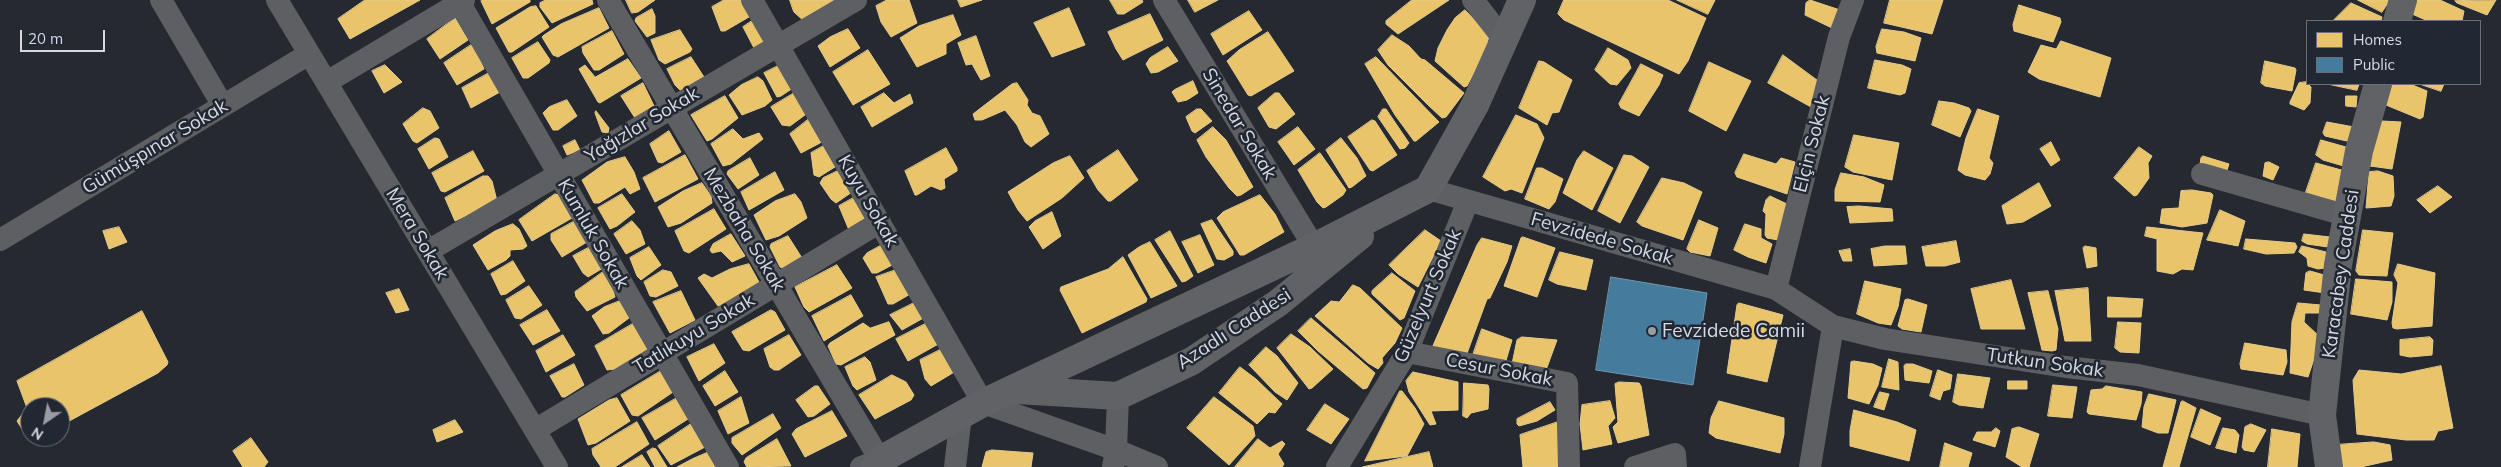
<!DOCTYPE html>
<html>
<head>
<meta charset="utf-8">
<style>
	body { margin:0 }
	#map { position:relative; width:2501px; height:467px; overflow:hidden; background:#26292f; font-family:Mulish,sans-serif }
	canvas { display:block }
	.legend { position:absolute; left:2306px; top:20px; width:175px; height:65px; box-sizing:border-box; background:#222833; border:1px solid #6a6f79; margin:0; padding:6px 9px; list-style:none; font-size:15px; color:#d5dae1 }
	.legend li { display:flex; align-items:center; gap:10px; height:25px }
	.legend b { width:25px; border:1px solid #6a6f79 }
	.north { position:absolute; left:20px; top:397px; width:50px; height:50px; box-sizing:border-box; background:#222833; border:1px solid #6a6f79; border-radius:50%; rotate:213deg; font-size:14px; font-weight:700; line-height:20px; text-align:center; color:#d5dae1 }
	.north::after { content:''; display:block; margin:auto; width:18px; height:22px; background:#989ca3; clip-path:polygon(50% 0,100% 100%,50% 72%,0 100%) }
	.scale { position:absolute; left:20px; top:30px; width:85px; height:22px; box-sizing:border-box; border:2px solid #d5dae1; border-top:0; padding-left:6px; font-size:15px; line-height:18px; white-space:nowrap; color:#d5dae1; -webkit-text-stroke:4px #222833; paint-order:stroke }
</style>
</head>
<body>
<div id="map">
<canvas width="2501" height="467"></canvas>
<ul class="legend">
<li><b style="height:14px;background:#e9c46a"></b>Homes</li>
<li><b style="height:14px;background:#457b9d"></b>Public</li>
</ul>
<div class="north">N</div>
<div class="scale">20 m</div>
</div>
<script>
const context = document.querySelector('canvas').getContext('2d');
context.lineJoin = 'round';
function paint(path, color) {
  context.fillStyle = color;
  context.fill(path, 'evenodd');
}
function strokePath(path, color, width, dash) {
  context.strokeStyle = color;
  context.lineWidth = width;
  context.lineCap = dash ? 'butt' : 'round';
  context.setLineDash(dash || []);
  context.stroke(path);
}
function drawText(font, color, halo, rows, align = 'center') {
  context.font = font + ' Mulish,sans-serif';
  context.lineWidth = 5;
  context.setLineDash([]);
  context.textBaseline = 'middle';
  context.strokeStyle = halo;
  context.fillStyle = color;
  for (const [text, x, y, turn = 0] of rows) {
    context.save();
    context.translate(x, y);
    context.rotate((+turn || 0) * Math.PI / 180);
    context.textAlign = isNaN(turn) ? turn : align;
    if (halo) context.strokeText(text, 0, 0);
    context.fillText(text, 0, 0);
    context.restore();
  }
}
const homes = new Path2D(`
	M365 0H420L350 39 338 19Z
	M482 0H530V2L492 24 481 1Z
	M546 0H592L593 4 552 23 540 7V3Z
	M626 0H655L638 12 632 13Z
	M724 0H746L754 14 725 31H721L712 7Z
	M790 0H838L805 22 794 12Z
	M887 0H909L917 23 891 37 881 22 876 6Z
	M958 0H982L961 7Z
	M1110 0H1142L1143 2 1124 14H1118Z
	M1188 0H1218L1195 12Z
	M1412 0H1449L1398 34 1386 24V21Z
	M1564 0H1668L1706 18 1688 61 1679 74 1564 20 1558 14Z
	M1677 0H1715L1708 14Z
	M1810 0 1840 10 1836 30 1805 15 1806 3Z
	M1890 0H1943L1932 34 1884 23Z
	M2358 0H2390L2382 12Z
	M2417 0H2440L2464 11 2462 21H2428L2412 14Z
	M2496 0 2487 15 2457 3 2455 1Z
	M2351 3 2382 17 2381 21H2333Z
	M2019 5 2060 18 2061 22 2053 42 2014 31 2013 25Z
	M536 6 549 27 512 52H509L496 28 530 7Z
	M599 8 609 28 558 57 553 55 542 37 544 35 561 24Z
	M1069 8 1085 45 1052 57 1034 23Z
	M652 9 655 16V33L647 37 635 21 636 18Z
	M1465 10 1489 35 1486 51 1467 86 1464 87 1435 61 1438 48 1447 30 1455 18Z
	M1249 11 1262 30 1223 55 1211 34Z
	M1150 14 1163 40 1123 60 1116 49 1108 32Z
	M953 15 961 35 946 44V54L917 67 900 38 919 26Z
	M455 18 468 40 440 59 427 39Z
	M755 19 768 41 754 48 743 27Z
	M848 29 860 48 830 67 818 46 830 37Z
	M1882 29 1904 32 1921 38 1915 61 1877 53 1876 47Z
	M680 30 692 49 690 52 665 64 659 60 651 40Z
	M612 31 624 54 599 70H594L583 53 582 47Z
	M1268 32 1294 71 1251 96 1248 95 1227 61 1239 50Z
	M1392 35 1409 46 1421 59 1425 60 1464 93 1446 117 1442 118 1428 105 1388 65 1378 50Z
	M976 36 990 76 981 80 972 64 966 65 958 43Z
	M2061 41 2111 58 2100 97 2039 79 2028 72 2041 45 2056 49Z
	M538 42 550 60 549 63 528 78H523L512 58Z
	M471 45 476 50 484 69 457 85 444 63Z
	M1168 47 1178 61 1158 72 1151 73 1146 64 1150 58Z
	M1608 48 1628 60 1631 68 1617 85 1610 84 1595 70Z
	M868 50 890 84 853 105 833 72Z
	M1783 55 1821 83 1811 107 1768 83Z
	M691 57 704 77 682 92 675 85 667 69Z
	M1376 57 1439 122 1416 141H1414L1395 115 1365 64Z
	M628 59 641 78 600 103 598 102 579 69 585 65 595 77Z
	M1875 60 1902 65 1911 69 1905 93 1900 95 1868 88Z
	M1539 61 1544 62 1572 80 1559 112 1552 113 1547 125 1519 108Z
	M2265 61 2295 68 2296 70 2292 91 2265 86 2261 83Z
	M1709 62 1751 81 1726 131 1689 111Z
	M1641 64 1663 75 1659 85 1639 116 1621 108 1619 104Z
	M385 65 402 82 384 93 372 71Z
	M778 66 793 88 781 96 777 97 764 73Z
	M489 73 500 92 471 108 462 88Z
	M758 77 763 81 772 100 765 106 742 115 729 95 741 85Z
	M1193 81 1198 93 1187 100 1178 102 1172 92 1174 90Z
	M2306 82 2311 87 2310 103 2304 110 2290 104V102L2299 83Z
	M643 83 655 108 635 118 621 96Z
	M1017 83 1028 100 1027 105 1032 113 1040 116 1049 134 1031 147 1025 142 1017 125 1005 110 982 120H975L973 114 1012 84Z
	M2328 84H2359L2357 90Z
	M2391 84H2410L2427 91 2423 117 2420 119 2386 105Z
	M2420 84H2444L2441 91Z
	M796 92 809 112 790 126 782 125 771 107Z
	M884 93 894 103 910 94 913 103 872 127 861 107Z
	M1275 93H1279L1295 114 1276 129 1269 127 1258 108Z
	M725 96 738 118 712 139 707 141 691 115Z
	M2346 96H2357L2356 107 2346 106Z
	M567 100 577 116 558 130H553L543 113 549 107Z
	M1939 101 1954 103 1969 108 1971 111 1960 137 1932 125Z
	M423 108 430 111 439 128 417 143 413 141 403 124Z
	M1197 109H1201L1212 121 1195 133 1192 131 1186 117Z
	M1383 109H1386L1409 143 1405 148 1400 149 1378 117Z
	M1978 109 1999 116 1989 158 1993 163 1990 174 1985 180 1965 175 1958 170 1966 138Z
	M596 111 609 128 608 133 602 132 595 113Z
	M1516 115 1537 124 1544 138 1522 193 1511 189 1505 191 1483 177Z
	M809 119 825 138 820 143 801 153 790 134Z
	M1372 120 1375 121 1397 155 1373 171 1370 170 1348 137Z
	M2382 121 2401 122 2392 169 2370 166 2369 163 2379 122Z
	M2327 122 2354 127 2351 142 2325 136 2323 133Z
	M1213 127 1226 140 1253 187 1241 195 1237 196 1229 188 1206 157 1197 140Z
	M1298 127 1315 149 1294 165 1278 142Z
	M733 129 743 139 759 133 763 139 731 164 723 166 711 144Z
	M669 131 681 152 662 163 658 162 650 144Z
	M1854 135 1899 143 1892 180 1853 172 1845 167Z
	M435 138 439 139 448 157 429 169 418 149Z
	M1341 138 1357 158 1366 176 1352 187 1349 188 1326 150Z
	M575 140 580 150 567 155 563 146Z
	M2321 140 2353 149 2347 167 2323 160 2316 155Z
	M2051 142 2060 160 2051 166 2040 149Z
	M827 144 838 165 819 177 814 175 811 153Z
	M2139 147 2152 156 2148 163 2149 178 2137 195 2134 196 2114 178Z
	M946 148 957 168V171L944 179 945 188 941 190 931 186 917 195H915L905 171Z
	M1118 150 1138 180 1111 201H1108L1098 190 1087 171Z
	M473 151 484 171 445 192 441 191 432 173Z
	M1584 151 1613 168 1592 210 1563 193 1577 160Z
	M1320 153 1346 190 1343 195 1326 207 1323 208 1317 202 1298 170Z
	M1744 154 1776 164 1781 158 1795 162 1787 194 1737 177 1735 173Z
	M685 155 698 179 655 202 643 178Z
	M1624 155 1632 156 1649 167 1620 223 1598 211Z
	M1070 156 1084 178 1062 198 1027 221 1018 210 1008 192 1053 163Z
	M2203 156 2229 164 2226 173 2200 164 2201 158Z
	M625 157 634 172 640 189 630 194 625 187 599 203H594L582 180 607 162Z
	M750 158 759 175 738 189 727 174 728 171Z
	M2269 162 2279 167 2273 180 2263 176 2265 163Z
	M2316 163 2345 171 2333 212 2304 198Z
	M1537 168H1542L1563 179 1555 202 1549 209 1525 199Z
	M842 169 855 190 836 203 831 199 820 183 823 178Z
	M2378 171 2393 176 2394 196 2391 206 2366 208 2369 172Z
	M775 172 784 190 749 210 741 192Z
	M1841 173 1864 177 1884 185 1880 202 1835 201V190Z
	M483 176H488L492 181 497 201 455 221 445 198Z
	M1662 178 1684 183 1702 192 1683 240 1642 226 1637 222Z
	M702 183 711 196 712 203 681 223 668 227 658 207 683 191Z
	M2039 183 2051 206 2023 222 2007 224 2002 206Z
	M2438 186 2452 197 2430 213 2417 200Z
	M2192 190 2211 193 2213 195 2207 223 2182 227 2160 223 2162 209 2179 208 2181 191Z
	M555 194 560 195 572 218 532 241 519 220Z
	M622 194 635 212 617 226 610 229 598 208Z
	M795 194 801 202 807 218 779 236 766 240 754 215 775 201Z
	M1260 195 1275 214 1284 232 1244 255H1240L1217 218 1223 212Z
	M857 196 870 217 849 230 839 206Z
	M1770 196 1787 204 1778 240 1767 238 1765 235 1766 214 1763 211 1766 200Z
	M1859 206 1892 209 1893 221 1850 223 1847 207Z
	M714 209 726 229 689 253 684 251 675 231Z
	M2220 210 2245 221 2238 246 2207 240Z
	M1052 212 1061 236 1043 249 1029 227 1035 221Z
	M1212 220 1233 251V255L1224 260 1217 259 1201 224Z
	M1699 220 1718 228 1710 256 1690 252 1687 249Z
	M575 221 587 242 562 257 551 240V234Z
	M632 221 640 230 645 244 626 254 614 234Z
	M513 224 519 229 527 246 523 249 510 250V256L506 260 488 270 473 245 495 231Z
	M1745 224 1761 229V238L1772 244 1766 263 1748 257 1734 250Z
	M119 227 127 242 109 249 103 231Z
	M2147 227 2203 233 2193 270 2182 269 2173 274 2157 271V239L2145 236Z
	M1425 230 1441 241 1418 287 1398 274 1389 265Z
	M2363 230 2393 233 2387 276 2359 275 2356 271Z
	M1170 231 1193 276 1186 281 1182 282 1155 240Z
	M731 234 745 256 732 262 721 251 712 253 710 250 713 244Z
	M2304 234 2330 237 2328 247 2307 244 2302 241Z
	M1200 235 1214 265 1198 273 1182 242Z
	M788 236 802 258 785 269 780 267 770 247 771 244Z
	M1523 237 1555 248 1537 297 1504 286 1521 238Z
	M1482 238 1512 246 1507 262 1490 298 1487 299 1466 356 1432 348 1477 245Z
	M2246 239 2295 243 2297 247 2294 253 2266 254 2244 249Z
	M1956 241 1960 262 1945 266H1926L1922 247Z
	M1150 242 1177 286 1151 298 1128 255 1139 247Z
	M884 244 894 264 877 273H872L863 258 867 253Z
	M592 246 603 268 588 277 583 273 573 256Z
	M1885 246H1905L1907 264 1874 266 1871 249Z
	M2085 246 2096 248 2097 266 2087 268 2083 248Z
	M2302 246 2326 252 2325 268 2318 269 2308 266 2307 258 2299 252Z
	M649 247 661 265 641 280 637 276 630 258Z
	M1850 249 1852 261H1843L1839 251Z
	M1560 252 1593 260 1586 290 1557 284 1549 280Z
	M1123 257 1147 299 1146 302 1082 333 1060 290 1061 287 1108 269Z
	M513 261 525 281 506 294 501 295 491 274Z
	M749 264 759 282 723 305 718 306 698 278 704 274 712 278 730 269Z
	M2398 264 2435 273 2432 326 2397 329 2393 328 2392 323 2398 283 2394 275Z
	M837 265 852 288 809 312 804 307 795 287Z
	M899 269 912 293 893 304H888L876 277Z
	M663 270 671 272 678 286 656 297 650 296 644 282Z
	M2310 271 2328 276 2325 293 2304 290 2306 273Z
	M603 272 609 276 615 297 587 311 576 297 575 292Z
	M1392 273 1415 291 1404 318 1400 320 1372 294V291Z
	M2356 279 2392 282V302L2387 320 2351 314Z
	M2011 280 2025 329H1981L1971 289Z
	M1865 281 1901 289 1898 307 1891 325 1878 323 1857 314Z
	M1353 285 1360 288 1402 328 1395 343 1382 358 1383 363 1378 369 1368 363 1315 316 1331 301 1339 302Z
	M529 286 542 305 521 319 515 318 506 300Z
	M2088 288 2091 341H2065L2055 291Z
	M399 289 409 310 396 313 386 293Z
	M681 291 695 320 670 333 653 302Z
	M2048 291 2058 329 2056 350 2052 351 2042 350 2028 293Z
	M851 295 863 316 824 341 812 316Z
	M2108 297 2143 299 2141 317H2108Z
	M1908 299 1927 305 1921 332 1902 329 1898 326 1905 300Z
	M620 301 629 318 609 333 603 334 592 316 604 307Z
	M918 301 927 316 902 330 890 315Z
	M1739 303 1783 315 1767 382 1727 373 1737 305Z
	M2298 303 2321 305 2320 313H2305L2304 322 2321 338 2308 377 2290 373 2292 322Z
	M547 310 560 331 533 345 520 325Z
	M771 310 775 312 785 330 749 351 743 350 732 332Z
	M142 311 168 362 167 365 158 373 60 426V407H30V437H39L29 440 17 421 27 408 17 381Z
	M1311 318 1375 373 1367 388 1363 389 1318 351 1298 331Z
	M931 321 942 342 908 361 896 339Z
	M636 322 650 348 615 369 607 370 595 346Z
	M889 322 895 335 841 365 836 364 828 346 830 343 863 323 870 328Z
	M2118 322 2141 323 2139 353 2120 352 2115 348Z
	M1482 329 1512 340 1505 364 1473 355Z
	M1291 334 1310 347 1333 369 1312 388 1309 389 1277 348Z
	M563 335 575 355 546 372 536 351Z
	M789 335 801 355 779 370H774L770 367 764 349Z
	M1522 337 1557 340 1546 370 1512 364 1517 340Z
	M2430 337 2433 340 2432 355 2410 357 2400 355V340Z
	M2245 343 2286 350 2287 362 2283 375 2241 369 2240 364Z
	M714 344 725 363 699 381 687 357Z
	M946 347 956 371 931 386 925 379 920 360Z
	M1266 347 1277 356 1298 383 1287 400 1275 392 1249 365Z
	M865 357 870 362 876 380 857 390 853 386 845 367Z
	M1889 359 1898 362 1899 390 1882 387Z
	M1854 361 1873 364 1882 368 1878 385 1869 404 1848 398 1851 362Z
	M574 364 584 385 565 397H562L550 376Z
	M1906 364H1913L1932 371 1929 383 1905 380 1904 366Z
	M2441 366 2453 428 2438 431 2434 440H2406L2357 434 2353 380 2359 370 2401 374Z
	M1240 367 1256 379 1282 404 1275 413 1269 412 1257 424 1219 393Z
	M1938 370 1952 375 1950 389 1943 391 1940 400 1930 396Z
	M661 371 673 392 638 416 632 415 621 395Z
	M725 371 738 392 715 406 703 386Z
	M1413 372 1458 382V410L1431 411 1436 424 1430 425 1409 392 1406 381Z
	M1958 374 1990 378 1983 408 1959 405 1953 402Z
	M892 375 906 382 914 395 911 400 875 419 859 395Z
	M2008 381H2027V389H2008Z
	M1619 382 1639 383 1641 386 1649 435 1618 443 1613 427 1618 422 1615 384Z
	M1464 383 1488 385 1489 389 1488 409 1471 413 1467 418 1463 416Z
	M2053 385 2077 387 2072 418 2048 416Z
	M815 386H818L830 404 814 416 808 417 796 400Z
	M2106 386 2142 392 2141 404 2136 420 2089 414 2087 412 2091 390 2102 389Z
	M1400 391H1402L1415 408 1424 424 1407 456 1365 461Z
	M1880 392 1889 394 1884 410 1874 407Z
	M2149 394 2176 400 2168 433H2158L2142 427 2144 407Z
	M741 397 749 423 728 434 718 411Z
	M1214 397 1253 426 1255 436 1229 465 1187 428Z
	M617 398 630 421 596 443 588 445 578 419 609 400Z
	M677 398 688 419 655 440 642 418Z
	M1610 401 1615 418 1608 426 1612 444 1583 450 1580 424 1582 405Z
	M1719 401 1784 418V434L1780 453 1716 438 1709 433 1711 418Z
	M2183 401 2196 408 2179 467H2163L2181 402Z
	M1550 402 1555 410 1537 421 1519 426 1517 424V419Z
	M1325 404 1349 419 1331 444 1307 430Z
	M2201 409 2221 418 2210 445 2191 437Z
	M1854 410 1897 422 1916 430 1909 461 1850 446V431Z
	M832 411 847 436 805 457 792 434 796 429Z
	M773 414 781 428 742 455 732 443V438Z
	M455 420 463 432 437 442 433 430Z
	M637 422 649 444 615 467H601L593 455 592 449Z
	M1558 422 1561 467H1523L1520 435Z
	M691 424 705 447 671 465 658 446Z
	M2251 424 2266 430 2254 452 2244 450 2242 447 2245 427Z
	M2019 427 2039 434 2029 467H2022L2006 457 2012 429Z
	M1996 428 2000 431 1995 447 1973 440 1977 432H1991Z
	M2223 428 2235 430 2239 435 2236 453 2216 448Z
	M2272 429 2300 434 2297 467H2268Z
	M251 438 268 462 264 467H243L233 451Z
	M777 439 791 466 747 467 744 462 746 458Z
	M1258 439 1270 448 1282 441 1285 444 1278 454 1284 464 1282 467H1235Z
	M2374 442 2390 445 2392 460 2361 467H2338L2335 445Z
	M1945 443 1972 453 1968 467H1940Z
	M653 448 656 449 667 467H655L647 452Z
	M992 450 1033 453 1031 467H982L986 452Z
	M709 452 717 467H677L692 459Z
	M1429 452 1433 467H1363Z
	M642 455 650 467H622Z`);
paint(homes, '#e9c46a');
strokePath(homes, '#e3cb8e', 1);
const public = new Path2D(`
	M1611 277 1707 293 1693 385 1596 370Z`);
paint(public, '#457b9d');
strokePath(public, '#7098b1', 1);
strokePath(new Path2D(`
	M161 0 223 106
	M277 0 557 467
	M458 0 728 467
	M608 0 880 460 861 467
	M752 0 983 403 1116 450 1157 467
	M1164 0 1314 247
	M1473 0 1505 41
	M327 82 464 0
	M2202 174 2348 216
	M1428 189 1776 289 1833 326 1885 339 2066 367 2138 375 2322 415
	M0 240 309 54
	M428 251 856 0
	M1776 289 1839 37 1853 0
	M1407 352 1567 383 1569 467
	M535 430 880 222
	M955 467 961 415
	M1113 467 1116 450 1118 396
	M1337 467 1407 352 1468 201
	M1635 467 1675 454 1676 467
	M1810 467 1833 326`), '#5e5f62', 22);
strokePath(new Path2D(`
	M2397 21 2403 0
	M1017 390 1118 396 1192 361 1278 303 1360 236
	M875 467 880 460 983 403 1314 247 1428 189 1475 105 1522 0
	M2329 467 2322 415 2338 265 2359 151 2378 84`), '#616265', 28);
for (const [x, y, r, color] of [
	[1652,331,5,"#989ca3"]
]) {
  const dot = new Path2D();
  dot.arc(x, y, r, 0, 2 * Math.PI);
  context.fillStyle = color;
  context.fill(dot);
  strokePath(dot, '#222833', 2);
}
drawText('19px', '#d5dae1', '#222833', [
	["Sinedar Sokak",1239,124,59],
	["Yağızlar Sokak",642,125,-31],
	["Elçin Sokak",1812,144,-76],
	["Gümüşpınar Sokak",155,147,-31],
	["Kuyu Sokak",868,201,60],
	["Mezbaha Sokak",744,230,59],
	["Mera Sokak",417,234,59],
	["Kumluk Sokak",593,234,60],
	["Fevzidede Sokak",1602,239,16],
	["Karacabey Caddesi",2341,274,-82],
	["Güzelyurt Sokak",1428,296,-67],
	["Azadlı Caddesi",1234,329,-33],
	["Tatlıkuyu Sokak",694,334,-31],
	["Tutkun Sokak",2045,363,8],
	["Cesur Sokak",1499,370,11]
]);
drawText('19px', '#d5dae1', '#222833', [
	["Fevzidede Camii",1662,331]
], 'left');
</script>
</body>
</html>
